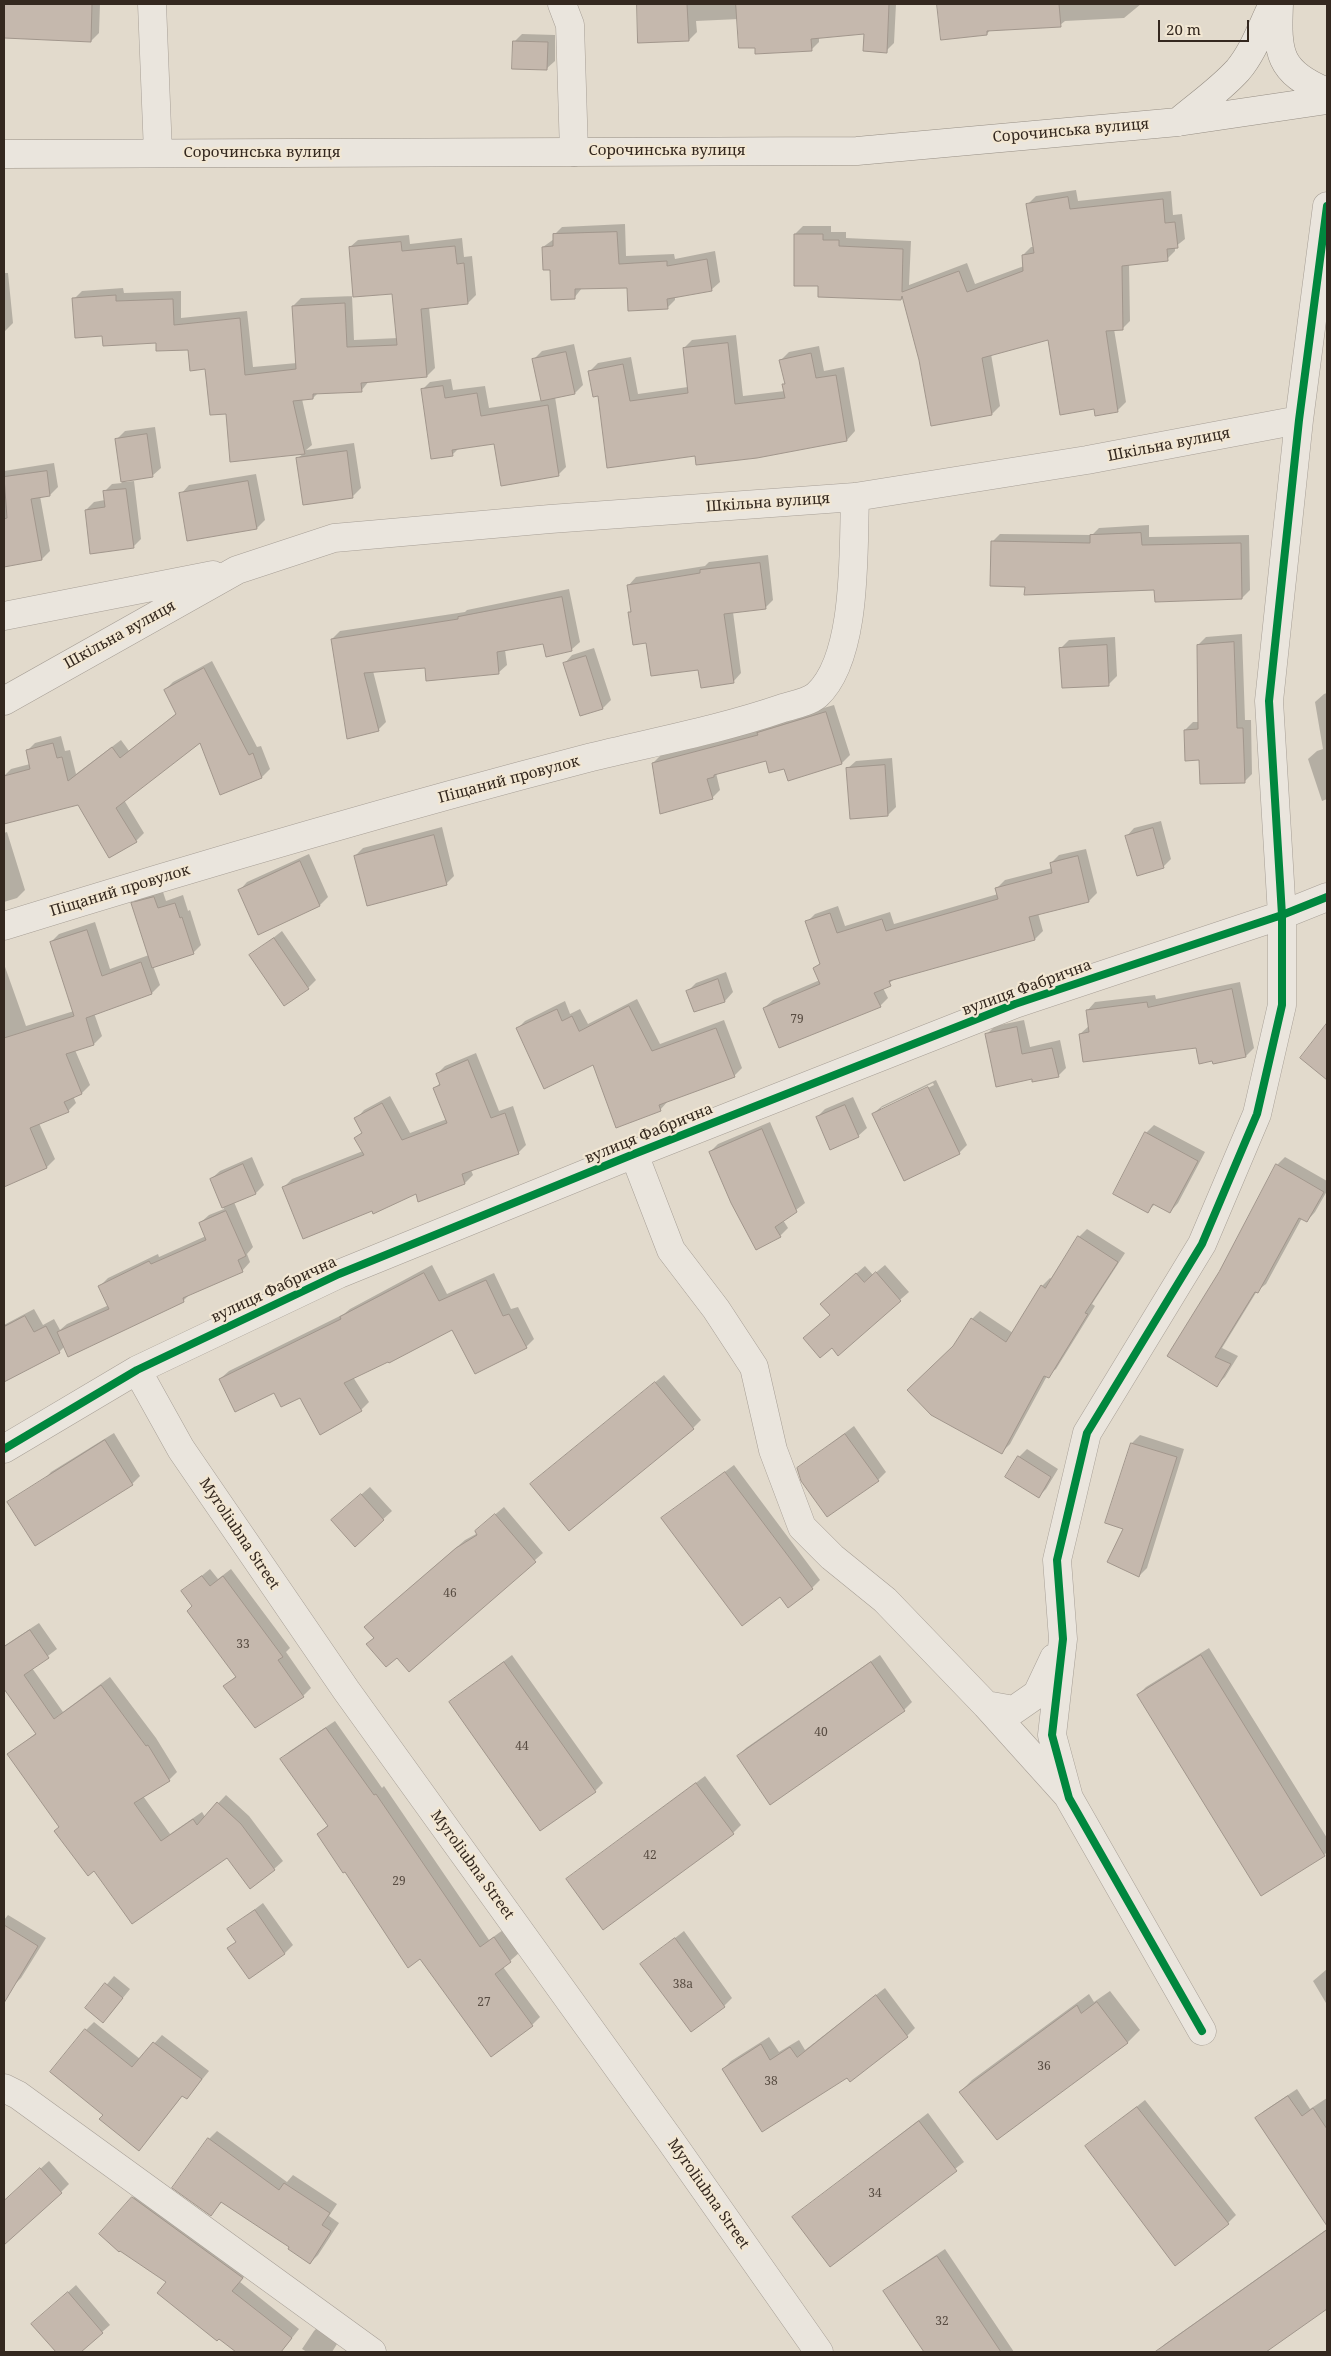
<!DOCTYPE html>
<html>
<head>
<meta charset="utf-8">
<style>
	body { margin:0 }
	#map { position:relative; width:1331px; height:2356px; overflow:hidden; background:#e2dacc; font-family:"Noto Serif",serif }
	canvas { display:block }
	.frame { position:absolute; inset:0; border:5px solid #34281f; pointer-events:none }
	.scale { position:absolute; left:1158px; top:20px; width:91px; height:22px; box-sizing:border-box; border:2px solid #34281f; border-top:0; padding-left:6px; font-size:15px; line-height:18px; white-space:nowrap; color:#34281f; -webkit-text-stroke:4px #f2e7d3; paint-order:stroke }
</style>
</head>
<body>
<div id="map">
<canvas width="1331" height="2356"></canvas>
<div class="frame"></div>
<div class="scale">20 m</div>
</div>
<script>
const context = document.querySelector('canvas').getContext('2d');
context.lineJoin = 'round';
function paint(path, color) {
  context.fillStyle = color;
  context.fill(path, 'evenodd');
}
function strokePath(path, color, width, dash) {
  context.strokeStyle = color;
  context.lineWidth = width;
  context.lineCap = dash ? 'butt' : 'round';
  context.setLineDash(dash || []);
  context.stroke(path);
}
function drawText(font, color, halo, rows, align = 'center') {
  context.font = font + ' "Noto Serif",serif';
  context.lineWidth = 4.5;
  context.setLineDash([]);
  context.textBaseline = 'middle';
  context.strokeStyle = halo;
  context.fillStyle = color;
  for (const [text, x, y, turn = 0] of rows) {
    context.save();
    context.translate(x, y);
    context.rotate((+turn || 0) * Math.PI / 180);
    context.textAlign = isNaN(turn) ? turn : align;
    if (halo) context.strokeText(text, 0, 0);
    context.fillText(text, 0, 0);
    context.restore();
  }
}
paint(new Path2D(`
	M4 4H100L99 33 91 41 4 37Z
	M638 4H896L894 43 886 51 865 33 819 37V42L811 50 756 46 739 19 696 21 697 32 689 40 639 42Z
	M938 4H1141L1124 18 1065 21 1060 25 990 30 987 34 943 39Z
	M522 34 555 35V61L546 69 514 42Z
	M1076 190 1078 201 1171 191 1173 215 1182 214 1185 239 1175 247V251L1167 259 1129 264 1130 321 1122 329H1114L1126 402 1118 410 1095 408 1049 338 991 354 1000 406 992 414 921 359 903 297 901 299 820 285 795 234 803 226H831V232H846V238L911 241 909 285 967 263 975 284 1024 266 1023 255 1031 247H1034L1028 204 1036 196Z
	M625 224 626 256 674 254 675 259 715 251 720 282 711 290 675 296V300L667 308 628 286 582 288 574 298 551 268 543 247 554 239V235L562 227Z
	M409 235 410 244 462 238 464 257 472 256 476 295 468 303 429 307 435 368 427 376 369 381 361 391 318 393 313 398 302 399 312 445 306 450 354 443 361 488 353 496 298 458 304 453 227 412 206 368 189 349 157 341 103 335 74 299 82 291 123 288 124 293 181 291V318L247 311 253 367 297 363 293 306 301 298 354 296 350 247 358 240ZM393 292 398 338 354 340 352 296Z
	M4 273H8L13 323 4 332Z
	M736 335 743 396 785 391 784 385 786 383 781 360 789 352 819 346 824 371 844 367 855 431 847 440 696 455 599 394 590 371 598 363 631 357 638 394 688 387 684 348 692 340Z
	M574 344 583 385 575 393 555 397 566 467 558 475 495 443 459 448 452 455 422 390 430 382 451 379 453 390 485 386 489 408 542 400 534 359 542 351Z
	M155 427 161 468 152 476 124 480V482L134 481 141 539 133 547 86 510 94 502 105 500 104 492 112 484 122 483 117 439 125 431Z
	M54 463 58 487 50 495 40 496 50 551 42 559 4 566V471Z
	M256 474 265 520 257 528 181 494 189 485Z
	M1149 525V537L1249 535 1250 590 1242 598 1156 588 1026 585 992 542 1000 534 1092 535 1099 528Z
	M768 555 773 600 765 608 733 612 741 673 733 682 699 668 648 642 629 613 632 610 628 586 636 577 705 566 709 562Z
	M569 589 580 642 571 650 544 642 505 650 507 665 498 673 426 666 373 671 386 722 378 730 332 639 340 631 465 612 467 610Z
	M1242 634 1245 720H1251L1252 774 1244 782 1201 759 1185 730 1193 722H1199L1198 645 1206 637Z
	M1115 637 1117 676 1109 684 1061 648 1069 640Z
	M594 648 611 700 603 708 564 664 572 655Z
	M212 661 257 747 261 746 270 769 262 777 221 793 200 741 124 800 144 833 136 841 79 803 13 820 4 776 11 769 30 764 27 751 35 743 61 736 65 751 70 750 76 774 121 740 129 751 177 713 165 690 173 682Z
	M1327 693V799L1322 801 1308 759 1317 751 1323 749 1315 702 1324 694Z
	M834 705 850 755 842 763 785 767 766 759 716 773 720 790 712 798 653 763 661 755Z
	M892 758 896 807 888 815 847 769 856 761Z
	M1161 821 1171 859 1163 867 1126 837 1134 828Z
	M442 827 454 876 446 884 355 856 363 848Z
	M7 832 25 890 17 898 4 902V833Z
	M1086 849 1097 893 1089 901 1038 913 1043 931 1035 939 897 977 883 988 888 998 880 1006 764 1008 773 1000 820 980 815 968 821 962 807 922 815 914 838 906 845 926 890 912 894 924 998 894 997 888 1005 880 1052 868 1051 863 1059 855Z
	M309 854 328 897 320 905 258 933 239 891 247 882Z
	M162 889 166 901 183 895 188 911 190 910 201 945 193 953 153 966 160 985 152 993 94 1013 102 1036 94 1044 75 1050 90 1085 82 1093 73 1096 76 1103 68 1111 39 1123 55 1159 47 1167 4 1185V964L26 1026 74 1011 51 942 59 934 95 922 110 969 149 955 133 904 141 896Z
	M282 931 316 980 308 988 250 956Z
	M726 972 733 992 725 1001 695 1011 688 991 696 983Z
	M1240 982 1254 1048 1246 1056 1213 1060 1197 1047 1080 1034 1089 1026 1087 1011 1095 1002 1155 995 1156 999Z
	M637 999 660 1044 724 1020 742 1068 734 1076 668 1101 660 1110 594 1063 517 1029 525 1021 565 1001 570 1014 580 1009 588 1024Z
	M1024 1020 1030 1047 1060 1040 1066 1068 1058 1076 1033 1077 987 1034 995 1026Z
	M1327 1025V1078L1301 1058Z
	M476 1053 499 1111 513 1106 526 1145 518 1153 471 1170 473 1175 465 1183 416 1193 372 1209 284 1187 292 1179 363 1151 356 1138 363 1131 356 1119 364 1110 390 1096 410 1133 447 1119 434 1089 441 1082 437 1074 445 1066Z
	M936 1080 967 1145 959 1153 873 1114 882 1106ZM933 1083 934 1085 881 1111V1108Z
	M853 1097 867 1128 858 1136 817 1117 825 1109Z
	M770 1122 805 1203 783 1220 788 1228 780 1236 710 1152 718 1144Z
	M1154 1125 1205 1152 1178 1203 1170 1212 1155 1204 1148 1211 1146 1133Z
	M252 1157 264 1185 256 1193 234 1202 253 1247 247 1254 250 1262 242 1271 192 1292 184 1300 68 1355 65 1346 59 1352 4 1381V1325L34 1309 43 1325 54 1319 60 1330 67 1324 109 1305 100 1286 108 1278 158 1254 159 1257 206 1236 200 1223 209 1215 224 1209 211 1179 220 1171Z
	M1285 1157 1327 1181V1191L1315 1212 1307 1221 1302 1218 1266 1284 1257 1291 1222 1348 1238 1356 1225 1377 1217 1385 1169 1356 1220 1272 1277 1165Z
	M1087 1229 1125 1253 1092 1304 1095 1306 1056 1369 1047 1376 1010 1444 1002 1452 955 1346 972 1319 980 1311 1013 1333 1042 1286 1050 1278 1052 1279 1079 1237Z
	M432 1265 447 1294 494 1273 511 1309 518 1307 534 1339 526 1347 453 1328 353 1377 369 1402 361 1410 220 1379 229 1371 344 1314 350 1309Z
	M885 1265 909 1292 838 1354 830 1296 865 1266 873 1275Z
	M664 1375 701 1420 693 1428 540 1476Z
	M854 1426 886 1472 878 1480 798 1469Z
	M114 1433 140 1476 132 1484 43 1481 51 1472Z
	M1140 1435 1184 1449 1147 1568 1139 1576 1124 1528 1132 1443Z
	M1027 1449 1058 1469 1046 1489 1038 1497 1019 1457Z
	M734 1465 820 1580 812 1588 781 1595 663 1518Z
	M370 1487 392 1511 355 1545 341 1512Z
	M504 1507 543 1553 409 1670 375 1637 374 1619 465 1540 478 1533 485 1523Z
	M210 1569 218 1579 231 1569 290 1648 286 1652 311 1688 303 1696 255 1726 224 1687 237 1675 183 1591Z
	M39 1623 57 1649 32 1668 63 1712 110 1677 156 1738 177 1772 169 1780 143 1796 170 1834 202 1812 205 1817 226 1795 249 1816 283 1861 274 1869 227 1856 94 1870 60 1827 9 1754 36 1733 4 1687V1646Z
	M1209 1648 1327 1838V1852L1324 1855 1261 1894 1138 1695 1146 1687Z
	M512 1655 603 1783 595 1791 450 1702Z
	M880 1655 912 1702 904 1710 771 1803 738 1756 746 1748Z
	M335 1721 382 1788 384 1786 489 1940 503 1930 519 1953 503 1967 540 2017 532 2025 421 1958 345 1870 318 1834 328 1825 282 1759 290 1751Z
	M705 1776 741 1825 733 1833 567 1879Z
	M263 1903 293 1945 285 1953 249 1977 229 1949 237 1941 229 1929Z
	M8 1915 46 1938 21 1978 13 1986 4 1980V1920Z
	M684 1931 732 1998 724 2006 642 1964Z
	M1327 1969V2003H1326L1313 1981Z
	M114 1976 130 1989 111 2013 87 2008Z
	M885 1988 915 2028 907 2036 847 2077 723 2069 731 2061 769 2037 779 2052 799 2040 805 2050Z
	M1110 1991 1140 2030 1128 2042 997 2139 960 2092 972 2080 1089 1994 1094 2002Z
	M94 2022 140 2059 162 2035 209 2071 187 2098 183 2095 139 2150 105 2115 86 2030Z
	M1297 2089 1310 2109 1327 2098V2224L1256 2119 1264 2111Z
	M1145 2100 1236 2215 1228 2223 1087 2146Z
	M928 2113 964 2162 830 2265 794 2217Z
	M217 2131 287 2182 293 2175 337 2204 329 2216 339 2223 318 2255 310 2263 291 2247 223 2201 211 2214 209 2139Z
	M49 2161 69 2184 61 2192 18 2189Z
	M141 2190 250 2269 240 2282 299 2329 281 2352H238L219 2337 168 2281 133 2198Z
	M1327 2229V2307L1264 2352H1157L1165 2344Z
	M945 2249 1014 2352H925L885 2292 893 2284Z
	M76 2285 110 2325 79 2352H57L33 2324Z
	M322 2323 342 2336 332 2352H307L302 2349 314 2331Z`), '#0003');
const building = new Path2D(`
	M4 4H92L91 42 4 38Z
	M637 4H687L689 41 638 43Z
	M736 4H889L887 53 863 51 864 34 811 39 812 51 755 54V48H739Z
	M937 4H1059L1061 27 987 31V35L941 40Z
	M513 41 548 42 547 70 512 69Z
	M1068 197 1070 209 1163 199 1165 223 1175 222 1178 248 1167 249 1168 261 1122 266 1123 330 1106 331 1118 412 1095 416 1094 409 1060 415 1048 340 982 358 992 415 931 426 919 360 902 296 901 300 818 297V286H794V234H823V240H839V246L903 249 902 292 959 271 967 292 1023 271 1022 255 1034 253 1026 204Z
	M617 232 619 264 667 261V266L707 259 712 291 667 299 668 309 628 311 627 288 575 289V299L551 300 550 270H543L542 247 553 246V234Z
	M401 242 402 251 455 246 457 264 464 263 468 304 421 309 427 377 361 383 362 392 313 394V399L293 401 305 454 230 462 226 414 210 415 205 369 190 371 188 350 156 351V343L103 346 102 336 75 338 72 298 116 295V301L173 299 174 325 240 318 245 375 296 369 292 306 345 303 347 347 397 345 392 294 353 297 349 247Z
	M728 343 735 404 785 398 782 384H785L779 360 811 353 816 378 836 375 847 441 757 458 696 465 695 456 607 468 598 396 593 397 588 371 623 364 630 401 688 393 683 348Z
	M566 352 575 394 541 401 532 359Z
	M443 386 445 398 477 393 481 416 548 405 559 476 501 486 494 444 452 450 453 456 431 459 421 389Z
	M147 434 153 477 121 482 115 439Z
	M347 451 353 498 303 505 296 458Z
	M47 471 50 496 31 499 42 560 4 567V519L7 518 4 477Z
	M248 481 257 529 187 541 179 493Z
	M126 489 134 548 90 554 85 510 105 507 103 491Z
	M1141 533 1142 545 1241 543 1242 599 1155 602 1154 590 1024 595 1025 587 990 586 991 541 1090 543V535Z
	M760 563 766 609 724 614 734 683 701 688 698 670 651 676 646 643 633 645 628 612H631L627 585 700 573V570Z
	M562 597 572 651 546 657 543 644 497 652 499 674 426 681 425 668 364 673 379 731 347 739 331 639 458 619V617Z
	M1234 642 1237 728H1243L1245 783 1200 784 1199 760 1185 761 1184 730 1198 729 1197 645Z
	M1107 645 1109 686 1062 688 1059 648Z
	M586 656 603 709 580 716 563 663Z
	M204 668 249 755 253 753 262 778 220 795 200 743 116 808 137 842 109 858 78 805 4 824V776L30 769 26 750 53 743 57 758 62 757 68 781 112 747 120 758 176 714 164 690Z
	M826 712 842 764 788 781 784 769 769 773 766 761 714 775V777L707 779 713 799 660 814 652 763 758 735 757 733Z
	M885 765 888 816 850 819 846 768Z
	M1153 828 1164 868 1137 876 1125 836Z
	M434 835 447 885 367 906 354 856Z
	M1078 856 1089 902 1029 917 1035 940 889 981 891 986 874 993 881 1007 779 1048 763 1008 820 984 813 968 820 964 805 921 830 913 837 933 882 919 886 931 998 899 995 888 1052 873 1050 863Z
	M300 861 320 906 258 935 238 890Z
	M154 897 158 908 175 903 180 918 182 917 194 954 152 968 131 903Z
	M87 930 102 976 141 962 152 994 86 1018 94 1045 66 1054 82 1094 64 1102 69 1112 30 1128 47 1168 4 1187V1038L74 1016 50 942Z
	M274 938 309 989 284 1006 249 955Z
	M718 979 725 1002 694 1012 686 991Z
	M1232 989 1246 1057 1213 1064 1212 1061 1199 1064 1196 1048 1083 1062 1079 1034 1089 1032 1086 1010 1147 1002 1148 1007Z
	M629 1006 652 1051 716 1028 735 1077 659 1105 661 1111 616 1128 593 1065 544 1089 516 1028 557 1009 562 1021 572 1016 579 1031Z
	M1327 1023V1080L1300 1058Z
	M1017 1027 1022 1054 1052 1048 1059 1077 1032 1082V1079L996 1087 985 1034Z
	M468 1060 491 1118 505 1113 519 1154 462 1174 465 1184 418 1202 416 1194 373 1214 372 1211 303 1239 282 1187 364 1155 354 1138 362 1133 354 1118 382 1103 402 1140 447 1123 433 1088 440 1085 436 1074Z
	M928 1087 960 1154 904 1181 872 1114Z
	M845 1105 859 1137 830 1150 816 1117Z
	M762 1129 797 1212 775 1227 781 1237 756 1250 731 1203 709 1152Z
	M1145 1132 1198 1161 1170 1213 1153 1204 1148 1213 1113 1194Z
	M243 1164 256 1194 222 1208 210 1179Z
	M1276 1164 1324 1192 1307 1222 1299 1218 1258 1293 1255 1292 1215 1357 1231 1364 1217 1387 1167 1356 1219 1272Z
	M226 1211 246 1256 238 1260 243 1272 183 1298 184 1302 68 1357 57 1332 109 1309 98 1286 149 1261 151 1264 206 1240 199 1223Z
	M1078 1236 1118 1262 1085 1313 1088 1314 1049 1378 1044 1376 1002 1454 931 1415 907 1390 953 1346 971 1318 1006 1342 1041 1285 1045 1288Z
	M876 1272 901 1301 838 1356 832 1348 820 1358 803 1338 830 1315 820 1304 856 1273 864 1282Z
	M424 1273 439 1301 486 1280 503 1316 509 1314 527 1348 475 1374 452 1330 389 1363 388 1362 344 1383 362 1411 320 1435 300 1398 281 1407 274 1393 235 1412 219 1379 341 1319 340 1317Z
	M25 1316 34 1332 46 1326 60 1353 4 1382V1327Z
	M655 1382 694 1429 569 1531 530 1484Z
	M845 1434 879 1481 827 1517 801 1481 797 1468Z
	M105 1440 133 1485 35 1546 7 1502Z
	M1131 1443 1177 1457 1139 1577 1107 1562 1123 1529 1105 1523Z
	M1018 1456 1051 1477 1039 1498 1005 1477Z
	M725 1472 813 1589 788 1608 780 1597 742 1626 661 1518Z
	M361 1494 384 1520 355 1547 331 1520Z
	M495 1514 536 1562 409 1672 397 1658 386 1667 366 1644 374 1638 364 1627 456 1548 477 1535 475 1531Z
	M202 1576 210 1586 223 1576 283 1657 278 1660 304 1697 255 1728 223 1686 236 1677 187 1611 192 1606 181 1591Z
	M30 1630 49 1658 24 1675 54 1719 101 1685 146 1746 148 1745 170 1781 134 1803 161 1841 193 1819 197 1825 217 1802 241 1824 275 1870 250 1889 227 1858 132 1924 94 1871 88 1876 54 1831 59 1827 7 1754 36 1734 4 1689V1647Z
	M1201 1655 1325 1856 1261 1896 1137 1695Z
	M504 1662 596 1792 540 1831 449 1702Z
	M871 1662 905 1711 770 1805 737 1756Z
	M326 1728 374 1795 376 1794 480 1947 494 1937 511 1962 495 1974 533 2026 491 2057 420 1959 408 1968 345 1872 343 1873 317 1834 328 1826 280 1759Z
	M696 1783 734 1834 603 1930 566 1879Z
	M255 1910 285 1954 249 1979 227 1948 236 1942 227 1929Z
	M4 1925 38 1946 4 2003Z
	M675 1938 725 2007 691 2032 640 1964Z
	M105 1983 123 1998 103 2023 85 2008Z
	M876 1995 908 2037 850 2082 847 2078 762 2132 722 2069 761 2044 770 2060 790 2047 797 2057Z
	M1097 2002 1128 2043 997 2140 959 2092 1077 2005 1081 2013Z
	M85 2029 132 2067 153 2042 202 2079 187 2099 182 2096 139 2151 99 2119 103 2115 50 2072Z
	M1288 2096 1302 2116 1313 2108 1327 2129V2226L1255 2118Z
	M1137 2107 1229 2224 1175 2266 1085 2146Z
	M919 2121 957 2171 830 2267 792 2217Z
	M208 2138 279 2190 284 2183 330 2213 322 2225 331 2231 310 2264 288 2249 289 2247 221 2202 211 2216 172 2188Z
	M40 2168 62 2193 4 2245V2201Z
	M132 2197 243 2278 232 2291 292 2338 281 2352H236L219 2339 217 2341 157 2293 166 2282 120 2251 119 2252 99 2234Z
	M1327 2230V2309L1266 2352H1155Z
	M937 2256 1001 2352H924L883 2291Z
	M68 2292 103 2333 81 2352H56L31 2324Z`);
paint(building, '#c5b8ad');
strokePath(building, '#a1968c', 1);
const minor = new Path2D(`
	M152 4 158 153
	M562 4 570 25 574 152
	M4 616 213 575
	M4 701 237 570 334 538 550 519 855 497 1087 460 1299 420
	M4 926C197 866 392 809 588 758 653 742 719 730 783 708 793 705 809 702 817 695 858 657 853 550 855 497
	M634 1154 671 1250 716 1309 754 1367 773 1450 802 1527 832 1557 885 1600 986 1705 1067 1795
	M137 1370 181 1449 346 1690 670 2140 819 2352
	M4 1449 137 1370 339 1274 634 1154 1015 1004 1282 915 1327 897
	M986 1705 1014 1710 1037 1694 1054 1658
	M1202 2031 1069 1798 1052 1735 1063 1639 1057 1560 1087 1433 1202 1244 1257 1114 1282 1005V915L1269 701 1299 420 1327 206
	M4 2088 18 2095 372 2352`);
const secondary = new Path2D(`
	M1279 4C1277 53 1278 72 1327 92
	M1178 122C1198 105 1221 89 1238 70 1254 51 1262 26 1273 4
	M4 154 857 151 1178 122 1327 100`);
strokePath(minor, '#a79f96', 29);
strokePath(secondary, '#978f85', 29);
strokePath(minor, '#eae5dd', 28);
strokePath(secondary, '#eae5dd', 28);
strokePath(new Path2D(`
	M4 1449 137 1370 339 1274 634 1154 1015 1004 1282 915 1327 897
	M1202 2031 1069 1798 1052 1735 1063 1639 1057 1560 1087 1433 1202 1244 1257 1114 1282 1005V915L1269 701 1299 420 1327 206`), '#00873e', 8);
drawText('12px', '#584c42', null, [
	["79",797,1020],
	["46",450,1594],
	["33",243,1645],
	["40",821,1733],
	["44",522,1747],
	["42",650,1856],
	["29",399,1882],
	["38а",683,1985],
	["27",484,2003],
	["36",1044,2067],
	["38",771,2082],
	["34",875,2194],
	["32",942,2322]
]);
drawText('15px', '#34281f', '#f2e7d3', [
	["Сорочинська вулиця",1071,131,-5],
	["Сорочинська вулиця",667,151],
	["Сорочинська вулиця",262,153],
	["Шкільна вулиця",1169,445,-11],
	["Шкільна вулиця",768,503,-4],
	["Шкільна вулиця",120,635,-29],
	["Піщаний провулок",509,780,-15],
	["Піщаний провулок",120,891,-17],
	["вулиця Фабрична",1027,988,-20],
	["вулиця Фабрична",649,1134,-22],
	["вулиця Фабрична",274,1290,-25],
	["Myroliubna Street",239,1534,56],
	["Myroliubna Street",472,1865,54],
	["Myroliubna Street",708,2194,55]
]);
</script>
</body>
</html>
